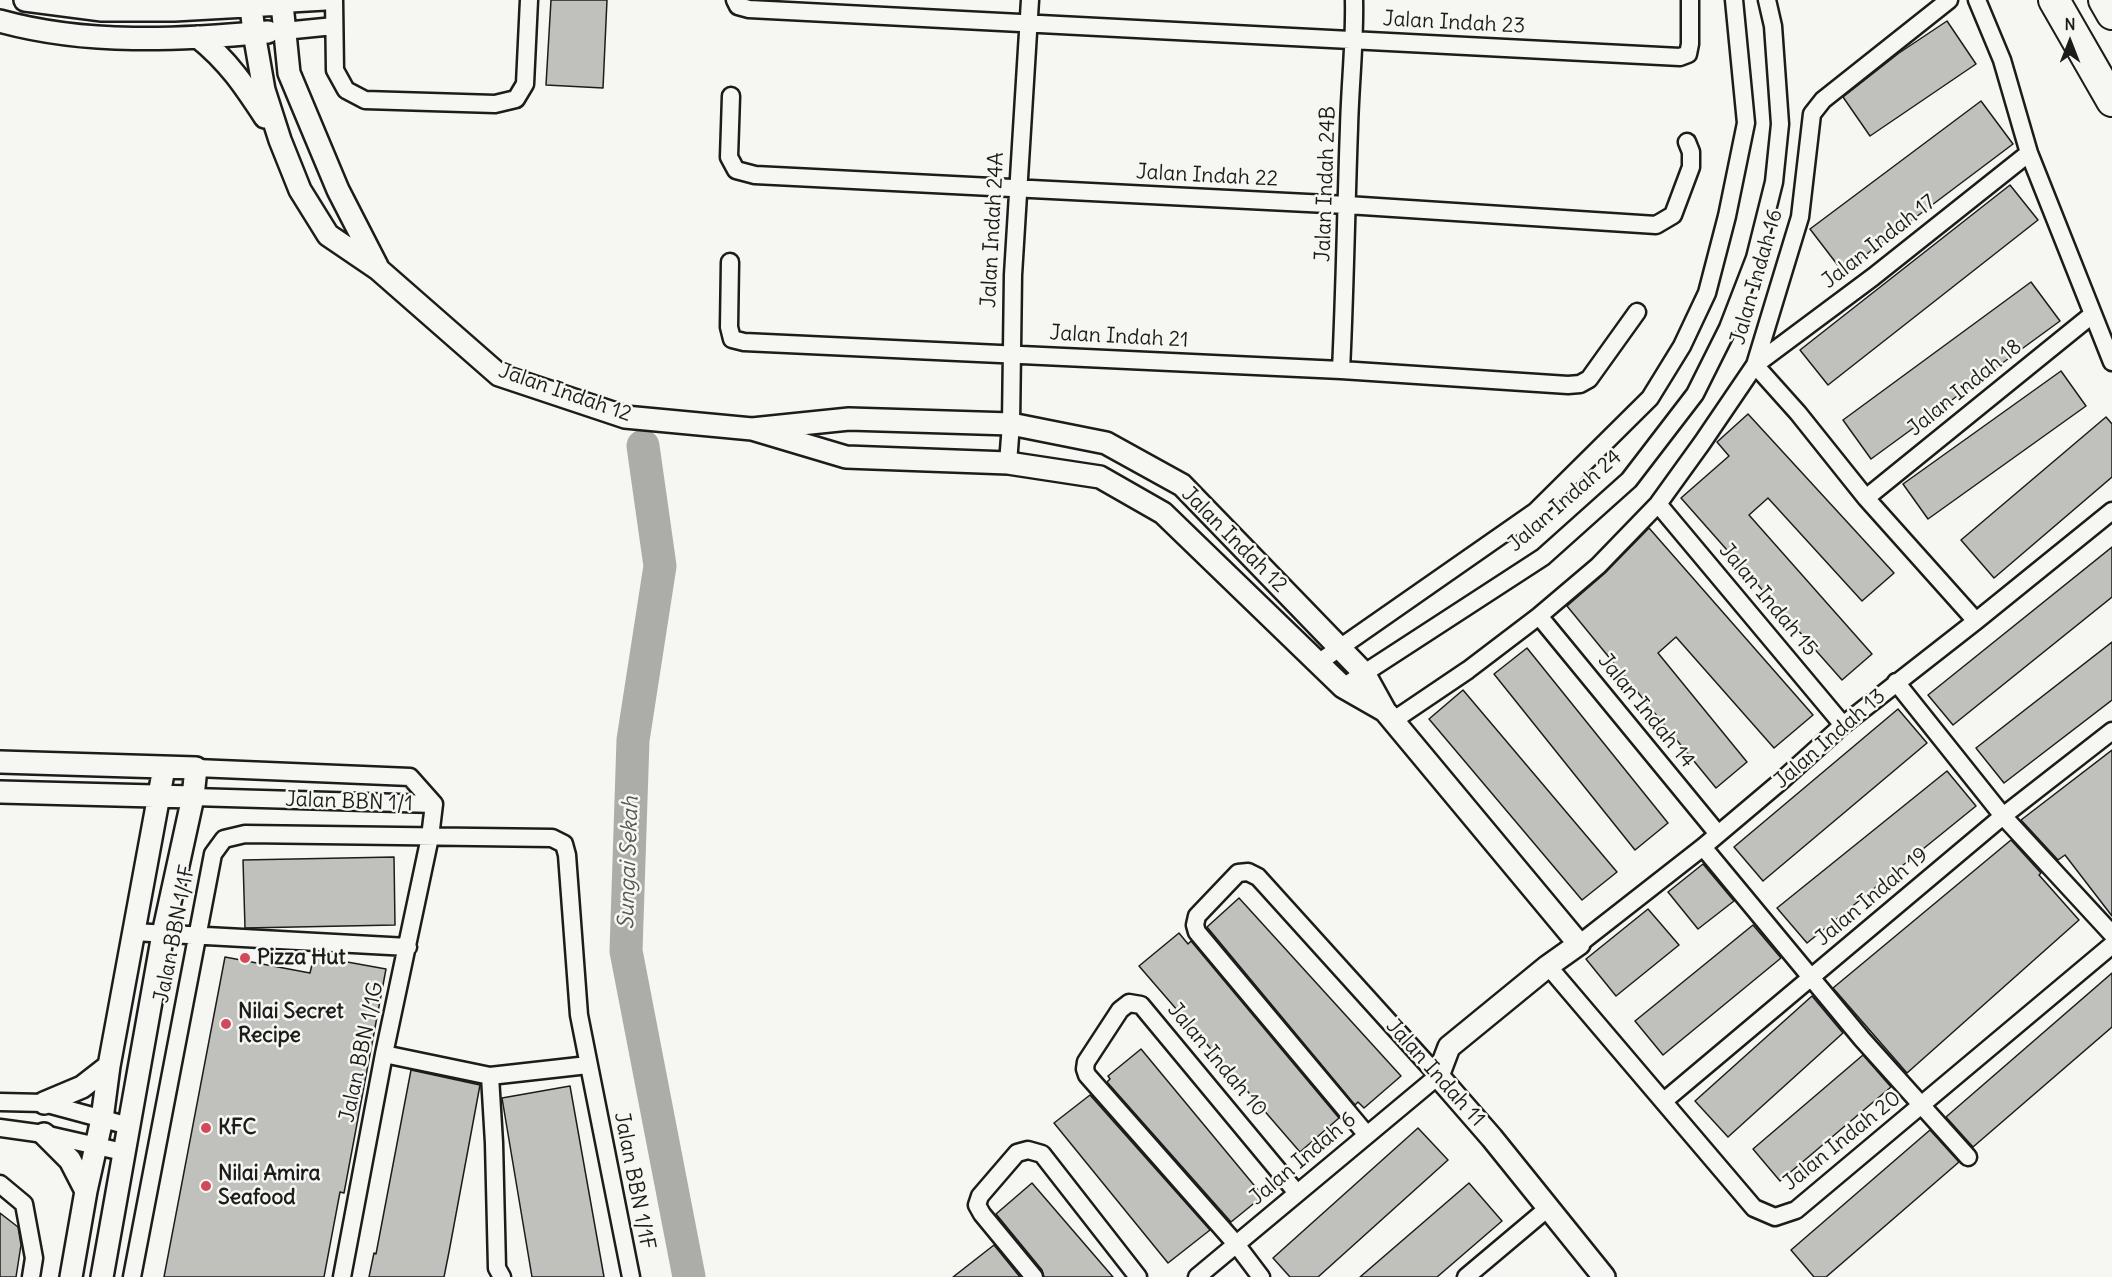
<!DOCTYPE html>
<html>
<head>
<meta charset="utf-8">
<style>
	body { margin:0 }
	#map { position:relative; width:2112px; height:1277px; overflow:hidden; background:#f6f6f2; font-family:Delius,sans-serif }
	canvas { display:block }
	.north { position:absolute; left:2040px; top:12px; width:60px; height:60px; -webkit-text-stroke:4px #f6f6f2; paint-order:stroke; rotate:0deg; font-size:16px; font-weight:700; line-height:24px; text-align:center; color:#1c1c1c }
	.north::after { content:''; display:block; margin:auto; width:21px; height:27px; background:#1c1c1c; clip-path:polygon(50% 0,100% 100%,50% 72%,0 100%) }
</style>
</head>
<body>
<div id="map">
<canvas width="2112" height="1277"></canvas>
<div class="north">N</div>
</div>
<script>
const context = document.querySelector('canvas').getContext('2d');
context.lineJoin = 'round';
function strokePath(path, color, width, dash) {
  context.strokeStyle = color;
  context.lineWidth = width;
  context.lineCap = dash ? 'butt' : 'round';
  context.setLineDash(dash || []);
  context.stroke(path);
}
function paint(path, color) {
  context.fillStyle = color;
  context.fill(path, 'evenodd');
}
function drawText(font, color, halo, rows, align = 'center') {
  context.font = font + ' Delius,sans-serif';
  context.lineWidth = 5;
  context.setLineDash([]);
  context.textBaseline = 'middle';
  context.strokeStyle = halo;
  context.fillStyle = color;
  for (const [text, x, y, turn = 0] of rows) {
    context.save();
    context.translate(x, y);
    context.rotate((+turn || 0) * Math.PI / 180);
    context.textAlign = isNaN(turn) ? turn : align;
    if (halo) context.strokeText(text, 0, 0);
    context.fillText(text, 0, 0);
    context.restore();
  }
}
strokePath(new Path2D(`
	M643 446 660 566 633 740 626 951 689 1277`), '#acaca9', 33);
const building = new Path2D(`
	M551 0H607L603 88 546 85Z
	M1947 21 1976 64 1870 136 1843 97 1899 53Z
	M1981 101 2013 144 1843 272 1810 229Z
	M2010 185 2038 220 1828 385 1800 350Z
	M2031 282 2060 321 1871 459 1843 420Z
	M2061 371 2086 406 1928 519 1903 484Z
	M1748 414 1894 573 1862 601 1768 498 1749 515 1872 654 1842 680 1681 498 1729 456 1717 442Z
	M2106 417 2112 424V477L1994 578 1961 540Z
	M1649 528 1813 715 1774 748 1676 637 1658 653 1747 762 1716 788 1567 606 1605 573Z
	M2112 547V597L1953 725 1928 695Z
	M2112 642V700L2004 783 1976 748Z
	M1527 648 1668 823 1635 850 1494 674Z
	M1463 690 1617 872 1582 900 1429 719Z
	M1898 709 1927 743 1763 881 1734 847Z
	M2112 750V916L2065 855 2058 860 2021 820Z
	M1947 771 1976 806 1807 943 1777 908Z
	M2011 840 2041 873 2039 875 2079 920 1907 1073 1833 988Z
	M394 857 395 925 245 928 243 860Z
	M1703 864 1734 901 1698 929 1668 892Z
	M1239 898 1401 1076 1364 1108 1358 1102 1355 1105 1207 927Z
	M1648 909 1679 945 1616 996 1586 959Z
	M1753 925 1781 958 1663 1055 1635 1021Z
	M1179 933 1188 944 1191 941 1339 1118 1300 1152 1139 966Z
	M314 956 386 969 344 1193 340 1192 324 1277H164L225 957 310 973Z
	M2112 973V1027L1973 1147 1946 1117Z
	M1812 996 1843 1033 1728 1137 1695 1101Z
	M1141 1049 1263 1196 1231 1222 1107 1082 1110 1079 1108 1076Z
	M1863 1055 1891 1087 1780 1181 1753 1149Z
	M411 1070 480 1085 449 1252 444 1277H369L374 1253 376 1254Z
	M570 1086 604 1277H532L502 1098Z
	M1090 1095 1210 1230 1168 1263 1054 1123Z
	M1418 1128 1448 1160 1318 1277H1290L1273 1258Z
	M1930 1130 1959 1162 1826 1277H1814L1791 1250Z
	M1032 1183 1113 1277H1044L1042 1270 996 1214Z
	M1469 1183 1502 1221 1437 1277H1360Z
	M0 1213 18 1227 21 1245 16 1277H0Z
	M994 1245 1020 1277H953Z`);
paint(building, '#c0c0bd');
strokePath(building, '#1c1c1c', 1.5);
const minor = new Path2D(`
	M334 0 335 70 346 90 365 100 495 104 516 99 525 84 529 0
	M735 0 738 6 749 9 1680 57 1688 54 1690 44V0
	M1977 0 2002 60 2029 153 2112 362
	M282 4 334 1
	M284 31 334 26
	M731 96 729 157 736 170 755 175 1347 205 1656 225 1673 215 1691 167V152L1687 142
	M730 262 729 327 732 339 744 342 1341 370 1568 385 1580 384 1589 379 1637 312
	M1755 365 1873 277 2029 153
	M1755 365 1798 413 1866 498 1976 621
	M1341 370C1345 289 1346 209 1349 128 1350 85 1355 43 1354 0
	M1008 463 1011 424 1013 275 1030 0
	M1866 498 2093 314
	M1658 504 1843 725
	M1539 616 1718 834
	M1318 663 1536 511 1650 398 1682 346 1707 293 1727 216 1746 123 1734 0
	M1896 682 2003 816 2112 934
	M1343 687 1543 557 1629 480 1695 394 1728 328 1755 258 1774 182 1780 124 1773 26 1767 0
	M1394 720 1468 670 1539 616 1598 566 1658 504 1702 443 1755 365 1800 217 1812 114 1823 100 1949 0
	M196 768 410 777 434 804
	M193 797 434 804
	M1703 847 1862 1039 1968 1157
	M133 932 408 947
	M1579 944 1703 847 1780 782 1843 725 1976 621 2112 511
	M1548 966 1754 1208 1775 1217 1796 1210 2112 945
	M384 1054 490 1076 588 1065
	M490 1076 494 1143 497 1268 502 1277
	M1664 1101 2003 816 2112 731
	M0 1102 44 1103 129 1126
	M0 1128 44 1134 123 1152
	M0 1184 24 1204 34 1258 31 1277
	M132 1277 213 854 224 839 245 834 552 838 564 844 567 855 579 1015 631 1277
	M342 1277 384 1054 430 837 434 804
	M1034 1277 982 1214 977 1205 980 1196 1017 1153 1028 1150 1042 1154 1138 1277
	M1197 1277C1277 1210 1358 1143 1438 1076L1258 877 1248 872 1238 873 1197 916 1195 925 1197 932 1367 1135
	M1261 1277 1236 1244 1087 1075 1085 1069 1086 1062 1120 1010 1129 1003 1141 1005 1297 1193
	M1466 1277 1548 1208`);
const tertiary = new Path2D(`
	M25 0 102 10H174L282 4 289 73 338 190 377 266
	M251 6 254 33 264 90 280 140 300 190 328 235 378 269 499 375 625 417 752 429 846 457 1008 463 1100 477 1163 513 1343 687 1385 711
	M0 21C87 45 179 40 268 32
	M198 37C228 61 244 85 265 117
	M752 429 849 419 1011 424 1106 443 1182 485 1364 673 1385 711 1579 944 1548 966 1449 1047 1438 1076 1492 1138 1604 1277
	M0 762 196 768 193 797 163 934 102 1277
	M0 792 193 797
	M44 1103 82 1087 109 1066
	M44 1134 70 1160 86 1191
	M71 1277 86 1191 102 1119 109 1066 164 768`);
const motorway = new Path2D(`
	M2054 0 2112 101
	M2104 0 2112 14`);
strokePath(minor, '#1c1c1c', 21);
strokePath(tertiary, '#1c1c1c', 26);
strokePath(motorway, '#1c1c1c', 34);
strokePath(minor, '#f6f6f2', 16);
strokePath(tertiary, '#f6f6f2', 21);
strokePath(motorway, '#f6f6f2', 30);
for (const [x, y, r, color] of [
	[245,958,6,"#d1495b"],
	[226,1024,6,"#d1495b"],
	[206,1128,6,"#d1495b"],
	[206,1186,6,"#d1495b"]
]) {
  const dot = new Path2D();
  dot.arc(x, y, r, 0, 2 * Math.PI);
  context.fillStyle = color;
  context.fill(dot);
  strokePath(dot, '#f6f6f2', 2);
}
drawText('21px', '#1c1c1c', '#f6f6f2', [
	["Jalan Indah 23",1454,23,3],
	["Jalan Indah 22",1207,176,3],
	["Jalan Indah 24B",1326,184,-88],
	["Jalan Indah 24A",993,230,-87],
	["Jalan Indah 17",1879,242,-38],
	["Jalan Indah 16",1757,277,-74],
	["Jalan Indah 21",1119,337,3],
	["Jalan Indah 18",1965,388,-39],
	["Jalan Indah 12",565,393,19],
	["Jalan Indah 24",1565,501,-41],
	["Jalan Indah 12",1234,540,45],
	["Jalan Indah 15",1768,600,50],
	["Jalan Indah 14",1646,711,51],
	["Jalan Indah 13",1830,739,-41],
	["Jalan BBN 1/1",349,802,2],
	["Jalan Indah 19",1872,897,-40],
	["Jalan BBN 1/1F",175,934,-79],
	["Jalan BBN 1/1G",362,1052,-78],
	["Jalan Indah 10",1217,1060,50],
	["Jalan Indah 11",1435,1073,48],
	["Jalan Indah 20",1842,1141,-39],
	["Jalan Indah 6",1303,1159,-40],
	["Jalan BBN 1/1F",634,1181,79]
]);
drawText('bold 21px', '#1c1c1c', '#f6f6f2', [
	["Pizza Hut",257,958],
	["Nilai Secret",238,1012],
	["Recipe",238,1036],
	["KFC",218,1128],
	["Nilai Amira",218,1174],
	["Seafood",218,1198]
], 'left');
drawText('italic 22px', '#565654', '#f6f6f2', [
	["Sungai Sekah",629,863,-88]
]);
</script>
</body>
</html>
